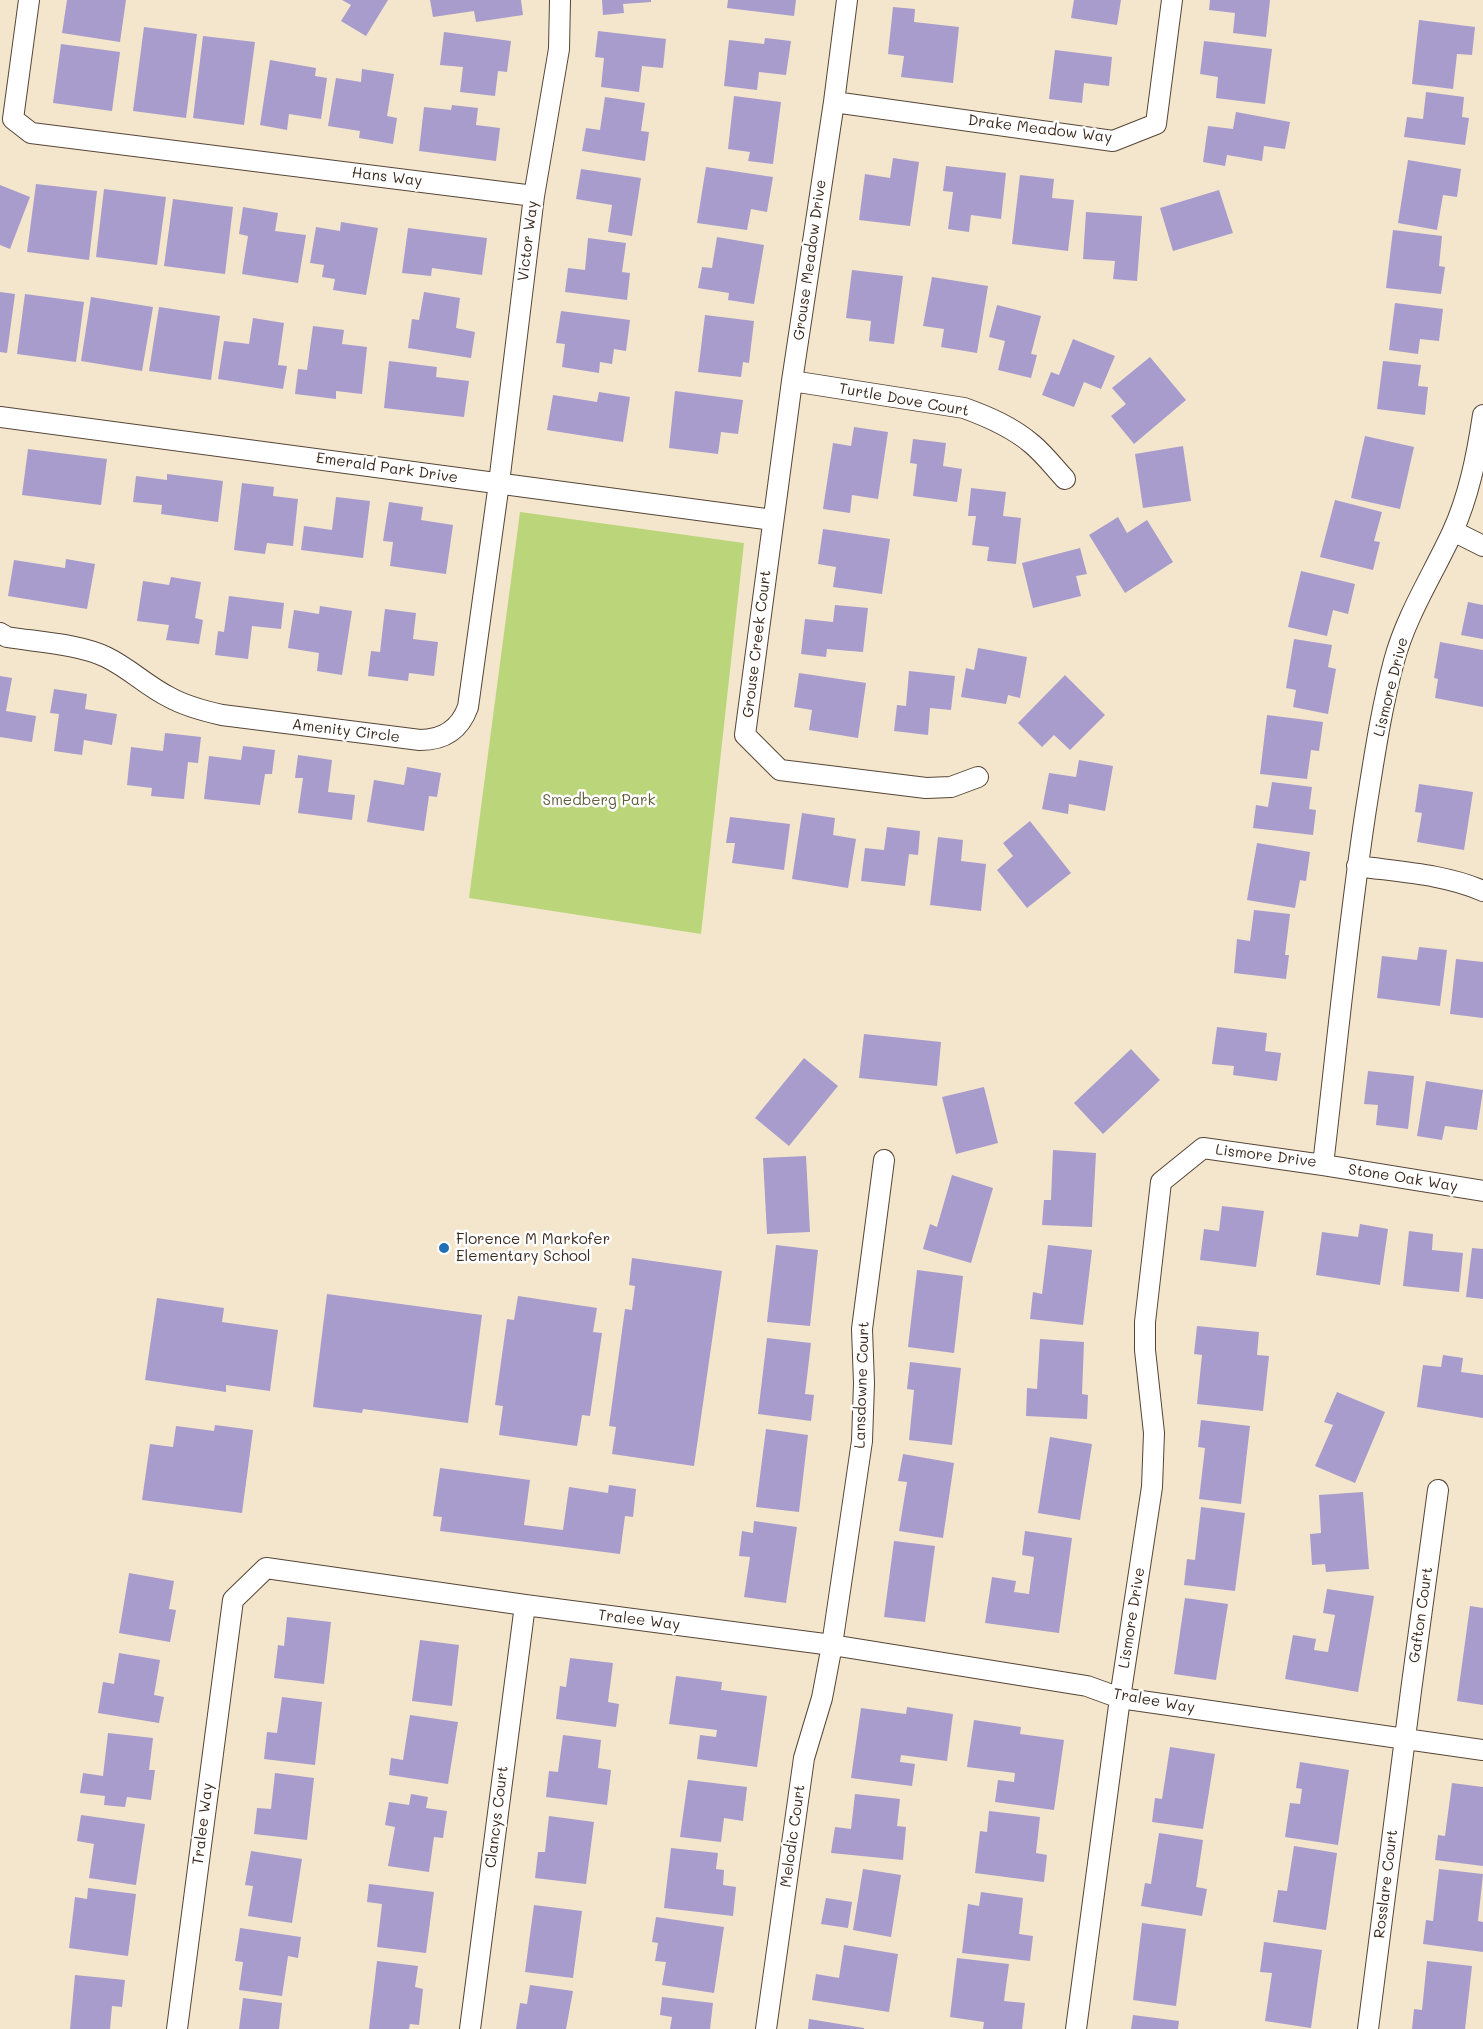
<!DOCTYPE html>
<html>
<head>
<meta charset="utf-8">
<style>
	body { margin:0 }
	canvas { display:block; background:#f3e6cc }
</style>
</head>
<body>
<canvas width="1483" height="2029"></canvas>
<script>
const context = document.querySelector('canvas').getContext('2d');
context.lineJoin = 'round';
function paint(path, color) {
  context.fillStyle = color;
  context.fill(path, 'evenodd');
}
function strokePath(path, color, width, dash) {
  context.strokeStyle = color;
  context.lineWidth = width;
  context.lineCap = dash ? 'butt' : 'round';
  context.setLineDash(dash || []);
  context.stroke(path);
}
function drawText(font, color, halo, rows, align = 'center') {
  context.font = font + ' Mali,sans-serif';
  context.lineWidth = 5;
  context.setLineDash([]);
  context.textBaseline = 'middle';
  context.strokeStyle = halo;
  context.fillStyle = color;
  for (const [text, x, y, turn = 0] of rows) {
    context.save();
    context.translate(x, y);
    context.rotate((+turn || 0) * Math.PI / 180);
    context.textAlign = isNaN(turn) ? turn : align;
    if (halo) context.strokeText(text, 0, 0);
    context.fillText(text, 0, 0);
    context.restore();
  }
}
paint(new Path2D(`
	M520 512 744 543 701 934 469 898Z`), '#bbd57a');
paint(new Path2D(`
	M67 0H126L120 42 62 33Z
	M342 0H388L366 36 341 21 351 5Z
	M430 0H521L523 15 476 22 474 11 433 17Z
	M602 0H651V2L623 4 624 13 603 15Z
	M728 0H796L794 16 727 8Z
	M1074 0H1121L1117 25 1071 18Z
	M1210 0H1270L1266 37 1233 33 1235 13 1209 10Z
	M893 7 915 9 914 22 959 27 953 83 901 77 904 56 888 54Z
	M1419 20 1475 27 1472 55 1457 54 1453 89 1412 84Z
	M144 27 197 34 186 118 133 111Z
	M598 31 666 39 663 68 642 66 639 92 601 87 604 58 595 57Z
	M444 32 511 41 507 72 498 71 495 96 460 92 463 67 440 65Z
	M203 36 255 42 244 125 193 118Z
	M765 38 791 41 786 75 759 72 757 90 724 86 729 40 764 44Z
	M1204 41 1272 49 1265 104 1216 98 1218 77 1200 74Z
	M61 44 120 52 112 111 53 103Z
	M1055 50 1112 57 1109 86 1084 83 1082 103 1049 99Z
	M270 60 316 68 315 76 327 78 321 119 289 114 287 130 260 125Z
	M362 69 394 74 387 116 397 118 393 144 359 138 360 131 328 126 336 78 361 82Z
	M1426 92 1464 97 1462 117 1469 118 1465 145 1404 137 1407 117 1423 119Z
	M734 96 781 102 773 164 748 161 750 152 728 149Z
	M605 97 645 103 641 131 649 132 645 161 582 151 586 128 600 130Z
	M452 105 478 108 476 125 500 128 496 161 419 151 424 107 451 110Z
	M1236 112 1290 122 1285 149 1264 146 1262 161 1227 155 1225 166 1203 162 1208 126 1233 129Z
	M893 158 919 162 910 226 859 220 865 174 890 178Z
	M1408 160 1461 169 1457 197 1443 195 1437 230 1398 223Z
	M946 166 1006 173 1001 219 971 215 969 232 948 229 953 192 943 191Z
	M706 167 773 177 767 212 751 209 747 230 697 223Z
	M581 169 641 178 632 236 608 232 612 205 576 199Z
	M1020 175 1054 179 1052 198 1074 200 1068 251 1012 244Z
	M36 184 97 191 89 260 27 252Z
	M0 185 30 197 10 249 0 245Z
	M104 189 166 197 157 265 96 257Z
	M1219 190 1233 233 1173 251 1160 208Z
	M173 199 233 207 225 274 164 266Z
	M243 207 278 213 275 231 306 235 298 283 242 274 248 236 239 234Z
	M1086 212 1142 216 1137 281 1113 279 1115 261 1083 259Z
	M341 222 378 228 366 295 333 290 335 279 322 277 324 265 310 263 316 227 340 231Z
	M408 228 487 238 482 275 432 268 431 276 402 273Z
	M1393 230 1442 236 1439 266 1445 267 1441 294 1386 288Z
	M717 237 764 245 754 304 728 300 729 293 698 288 702 267 712 268Z
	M588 238 626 243 622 272 630 273 627 300 565 292 568 268 585 270Z
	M852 270 903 276 894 344 869 341 871 321 846 318Z
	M932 277 988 286 977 353 941 347 944 329 923 326Z
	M0 292 15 294 7 353 0 352Z
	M424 292 460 298 456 328 475 332 471 358 408 348 412 319 419 320Z
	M25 294 84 302 76 362 17 354Z
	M91 297 153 307 142 371 81 361Z
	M1395 303 1443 309 1439 341 1420 339 1418 354 1389 350Z
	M997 305 1041 316 1031 354 1037 355 1031 378 998 370 1005 341 989 337Z
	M159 307 220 316 211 380 149 371Z
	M561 311 630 320 626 351 614 349 612 364 600 362 599 373 562 367 565 344 556 343Z
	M705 315 754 321 749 363 743 362 741 377 698 372Z
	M253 318 284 323 278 365 287 366 283 389 218 379 224 341 249 344Z
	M313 326 344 330 342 344 367 347 362 394 336 391V399L295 394 298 369 307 370Z
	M1073 339 1115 356 1101 389 1084 382 1074 407 1042 395 1051 372 1059 375Z
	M1150 357 1186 400 1134 444 1111 416 1126 404 1112 388Z
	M389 361 437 367 436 377 469 381 464 417 384 408Z
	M1383 361 1421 365 1418 386 1428 387 1425 415 1377 409Z
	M675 391 743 400 738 434 721 432 718 454 669 448Z
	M599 392 630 397 623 442 547 430 553 395 597 402Z
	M854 427 888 432 878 499 852 495 850 513 823 509 833 443 851 446Z
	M1365 436 1414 447 1400 509 1351 498Z
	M913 439 946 443 943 466 962 469 957 502 913 496 917 464 910 463Z
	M1183 446 1191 501 1143 508 1135 454Z
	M28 449 107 459 101 505 22 495Z
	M167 474 223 481 218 522 161 514 162 505 133 502 136 476 167 480Z
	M242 483 274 487 273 496 298 499 293 546 267 543 265 554 234 550Z
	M971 488 1006 492 1003 516 1021 518 1016 564 987 561 989 547 972 545 976 516H968Z
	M336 497 370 501 363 558 301 550 304 526 332 530Z
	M1335 500 1382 512 1374 541 1380 542 1373 570 1320 557Z
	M389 502 423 507 421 520 453 525 446 574 390 566 393 542 383 541Z
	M1118 517 1127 533 1147 520 1173 562 1125 593 1089 535Z
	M823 529 890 539 882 594 833 587 836 567 818 564Z
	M1080 548 1087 574 1076 576 1081 596 1033 608 1022 563Z
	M66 559 95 564 87 609 8 596 14 560 65 568Z
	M1301 571 1355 584 1348 614 1333 610 1327 636 1288 627Z
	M171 577 201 582 195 618 203 620 199 644 166 640 169 625 137 621 143 581 169 585Z
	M229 596 284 603 281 629 252 626 248 659 215 655 218 631 224 632Z
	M1468 602 1483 605V639L1461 635Z
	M835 605 868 608 863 652 827 649 826 657 801 654 805 619 833 622Z
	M320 606 352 611 342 675 317 671 319 653 288 648 294 610 319 614Z
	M385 609 416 613 413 639 438 642 434 676 409 673 408 681 368 676 371 651 380 652Z
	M1294 639 1332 645 1328 667 1336 669 1328 714 1293 707 1296 690 1286 688Z
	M1440 642 1483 650V707L1435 698 1438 679 1434 678Z
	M978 648 1027 657 1020 698 1008 695 1006 704 961 697 966 668 974 670Z
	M909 671 955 676 951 710 930 708 928 735 894 731 897 705 906 706Z
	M799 673 866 683 858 738 809 730 812 710 794 707Z
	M1065 675 1105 715 1070 750 1054 735 1042 747 1018 723Z
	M0 676 12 678 6 711 36 716 32 742 0 737Z
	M54 689 87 694 85 709 117 714 112 745 84 740 82 755 54 751 59 714 50 713Z
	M1267 715 1323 722 1319 751 1311 750 1307 779 1260 774Z
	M165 733 201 737 198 763 188 762 184 799 151 796 152 788 127 785 131 747 163 751Z
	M243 746 275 750 272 774H265L260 805 204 799 209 756 241 760Z
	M298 755 332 760 328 792 355 795 352 820 298 813 303 778H295Z
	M1079 760 1113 766 1105 811 1069 804 1068 814 1042 809 1049 773 1076 777Z
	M407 767 441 773 437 797 429 796 424 831 367 822 374 780 404 785Z
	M1272 782 1312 787 1309 809 1316 810 1313 835 1253 828 1256 805 1268 807Z
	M1419 784 1473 792 1464 850 1417 842 1422 813 1415 812Z
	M802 813 835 818 833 835 856 839 848 888 792 879Z
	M730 817 790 824 784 870 732 863 735 843H726Z
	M1030 821 1071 873 1027 908 997 870 1013 856 1003 843Z
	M887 827 920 831 918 855 909 854 905 886 861 881 865 848 884 850Z
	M938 837 963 840 961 861 986 864 981 911 930 905Z
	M1257 843 1310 852 1306 881 1300 880 1295 908 1247 900Z
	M1254 910 1290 914 1285 955H1289L1286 979 1234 973 1237 939 1250 941Z
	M1419 947 1447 950 1440 1006 1377 998 1382 956 1417 960Z
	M1456 959 1483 962V1018L1450 1014Z
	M1217 1027 1267 1033 1265 1051 1281 1053 1277 1081 1233 1075 1234 1066 1212 1064Z
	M864 1034 941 1042 937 1086 859 1078Z
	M1131 1049 1160 1080 1103 1134 1074 1103Z
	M804 1058 838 1086 789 1146 755 1118Z
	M1368 1071 1414 1076 1408 1129 1376 1125 1378 1105 1364 1104Z
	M1426 1081 1483 1090 1477 1130 1445 1126 1442 1140 1417 1136Z
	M984 1087 998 1143 956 1154 942 1097Z
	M1053 1150 1096 1153 1092 1227 1042 1225 1044 1200H1051Z
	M806 1156 810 1232 767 1234 763 1158Z
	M952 1175 993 1188 971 1263 923 1249 930 1224 937 1227Z
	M1222 1206 1264 1211 1256 1267 1200 1260 1204 1229 1219 1231Z
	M1360 1224 1388 1229 1380 1285 1316 1275 1322 1232 1358 1237Z
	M1409 1231 1433 1234 1432 1250 1463 1253 1459 1292 1403 1286Z
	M776 1245 818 1250 810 1326 767 1322Z
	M1048 1245 1092 1250 1083 1325 1030 1319 1033 1292 1042 1294Z
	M1472 1248 1483 1249V1299L1466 1297Z
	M632 1258 722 1271 694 1466 612 1454 616 1427 609 1426 625 1309 632 1310 635 1286 629 1285Z
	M917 1270 963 1276 954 1353 908 1347Z
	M327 1294 482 1315 468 1423 363 1409 362 1413 313 1407Z
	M518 1296 597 1308 593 1332 602 1333 590 1416 582 1415 577 1446 499 1435 503 1406 495 1405 507 1319 514 1320Z
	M157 1298 224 1308 222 1322 278 1330 270 1391 226 1385V1392L145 1380Z
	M1197 1326 1259 1332 1257 1355 1269 1356 1263 1411 1197 1404 1202 1355 1194 1354Z
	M767 1338 811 1343 805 1394 814 1395 811 1421 758 1414Z
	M1040 1339 1084 1342 1082 1394 1088 1395 1087 1419 1026 1416 1027 1388 1037 1389Z
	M1443 1355 1463 1358 1461 1372 1483 1375V1418L1417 1407 1423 1365 1441 1367Z
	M910 1362 961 1368 952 1445 909 1440 914 1390 907 1389Z
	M1337 1392 1385 1412 1355 1483 1315 1466 1333 1425 1324 1422Z
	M1201 1420 1250 1426 1241 1504 1199 1499 1205 1448 1198 1447Z
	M215 1425 253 1430 242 1513 142 1500 150 1444 173 1447 176 1426 214 1431Z
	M766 1429 808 1435 799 1512 756 1507Z
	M1050 1437 1092 1444 1080 1520 1038 1513Z
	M903 1454 954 1463 943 1538 899 1531 907 1482 898 1481Z
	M440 1468 530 1480 524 1525 563 1530 569 1487 608 1493 609 1485 636 1489 633 1517 625 1516 620 1554 440 1531 442 1517 433 1516Z
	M1363 1492 1369 1569 1326 1572 1325 1564 1312 1565 1310 1534 1321 1533 1319 1495Z
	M1201 1507 1245 1513 1235 1591 1184 1585 1187 1559 1195 1560Z
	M754 1521 797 1527 786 1603 744 1597 750 1557 739 1556 742 1531 753 1533Z
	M1025 1531 1072 1538 1059 1633 985 1623 992 1577 1016 1581 1014 1592 1029 1594 1034 1557 1022 1555Z
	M894 1541 935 1546 925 1622 884 1617Z
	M129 1573 174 1581 169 1609 176 1610 170 1642 119 1633Z
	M1327 1589 1374 1596 1358 1692 1285 1679 1293 1635 1316 1639 1314 1650 1328 1652 1335 1615 1323 1613Z
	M1185 1598 1228 1604 1216 1680 1174 1674Z
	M1470 1606 1483 1608V1705L1457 1701Z
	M287 1617 331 1622 324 1684 274 1678 278 1645 284 1646Z
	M420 1640 459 1645 452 1706 412 1701Z
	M119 1653 160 1660 154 1695 164 1697 159 1723 98 1713 103 1682 114 1684Z
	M570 1658 613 1663 608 1702 619 1704 616 1727 556 1719 560 1686 566 1687Z
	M676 1676 722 1682 721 1690 767 1696 757 1767 697 1759 700 1735 716 1737 717 1730 669 1724Z
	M282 1697 322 1702 315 1765 264 1759 267 1732 277 1733Z
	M907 1707 953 1714 947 1761 901 1755 900 1762 915 1764 912 1786 851 1778 861 1708 906 1714Z
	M410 1715 458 1722 448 1784 389 1775 391 1758 403 1760Z
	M974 1720 1021 1727 1020 1734 1064 1740 1054 1810 995 1802 998 1780 1014 1782 1015 1773 967 1767Z
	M108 1733 153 1738 149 1770H155L151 1800 127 1797 125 1807 104 1805 105 1796 80 1793 83 1773 103 1776Z
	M563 1735 601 1740 598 1768 611 1770 607 1805 546 1797 549 1771 558 1772Z
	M1170 1747 1215 1754 1203 1829 1152 1822 1155 1798 1162 1799Z
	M1300 1762 1349 1770 1338 1845 1285 1837 1290 1803 1300 1804 1302 1789 1296 1788Z
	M275 1773 314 1778 307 1840 254 1834 257 1808 271 1809Z
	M688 1780 747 1787 743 1821 724 1818 721 1842 680 1837Z
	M1452 1783 1483 1787V1866L1435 1860 1438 1835 1445 1836Z
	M411 1794 428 1797 426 1808 447 1811 443 1838 434 1837 429 1872 388 1866 395 1827 385 1825 389 1802 409 1805Z
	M855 1794 900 1799 897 1826 906 1827 903 1860 831 1853 835 1827 851 1829Z
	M989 1811 1040 1817 1036 1853 1047 1855 1044 1882 975 1873 980 1831 987 1832Z
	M81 1815 145 1824 136 1885 89 1878 94 1844 77 1841Z
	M549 1816 594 1822 586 1884 535 1878 538 1852H545Z
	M1159 1833 1203 1840 1196 1887 1207 1889 1202 1916 1141 1906 1145 1883 1151 1884Z
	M1294 1846 1337 1853 1326 1930 1273 1922 1278 1890 1287 1891Z
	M671 1848 718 1853 716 1869 724 1870 723 1885 736 1887 733 1916 664 1908Z
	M251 1851 302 1859 292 1923 248 1916 253 1886 245 1885Z
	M863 1869 901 1875 891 1937 853 1930Z
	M1439 1869 1483 1874 1478 1921 1483 1922V1952L1423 1944 1426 1920 1433 1921Z
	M369 1884 434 1892 426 1953 377 1947 382 1904 367 1902Z
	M88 1888 136 1894 128 1956 69 1948 75 1897 87 1899Z
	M981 1892 1023 1898 1019 1934 1033 1936 1030 1961 962 1953 968 1904 979 1906Z
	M826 1898 852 1902 848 1928 821 1924Z
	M534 1905 582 1911 573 1978 525 1972Z
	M656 1917 724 1927 714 1993 662 1985 666 1962 655 1961 658 1943 652 1942Z
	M1142 1923 1186 1929 1176 2006 1133 2000Z
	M240 1928 301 1937 298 1958 288 1956 282 1996 239 1990 243 1962 235 1961Z
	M1264 1942 1322 1950 1311 2028 1265 2021 1272 1973 1260 1972Z
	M844 1945 898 1954 889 2012 812 2000 816 1974 839 1978Z
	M957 1958 1009 1964 1004 2001 1025 2003 1022 2029H983L984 2022 950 2017Z
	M377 1961 418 1966 415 1987 423 1989 419 2025 410 2024 409 2029H369Z
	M1427 1961 1472 1966 1465 2029H1412L1414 2009 1422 2010Z
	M75 1975 125 1980 122 2007 112 2006 110 2029H70Z
	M530 1985 573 1991 566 2029H516L520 2003 527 2004Z
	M662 1997 713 2003 710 2029H670L672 2017 660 2015Z
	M243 1998 282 2003 279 2029H239Z
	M1133 2015 1179 2021 1178 2029H1131Z
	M809 2019 864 2028V2029H808Z`), '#a89ccd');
const minor = new Path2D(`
	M29 0 13 119 31 133 534 196
	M847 0 834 102 792 381 745 735 780 770 926 788 951 787 978 777
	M834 102 1113 141 1156 124 1172 0
	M792 381 964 408C989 417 1012 427 1032 444 1044 454 1054 467 1065 479
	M0 417 773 520
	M1453 531 1483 546
	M0 633 7 637C37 642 79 644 106 657 129 668 147 686 169 697 185 706 204 711 222 715L420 740C444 740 460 729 468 707L499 483 534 196 559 49 560 0
	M1357 866C1400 872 1444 874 1483 891
	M1323 1165C1337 1046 1348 927 1366 809 1374 759 1381 710 1394 661 1406 616 1432 576 1452 533 1469 496 1477 455 1483 415
	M177 2029 233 1600 266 1568 525 1605 832 1645 1087 1686 1120 1698 1483 1750
	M470 2029 525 1605
	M766 2029 804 1758 822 1698 832 1645 862 1441 864 1383 862 1329 884 1160
	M1076 2029 1120 1698 1152 1487 1154 1433 1145 1350V1322L1161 1182 1203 1148 1323 1165 1483 1191
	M1368 2029 1411 1691 1438 1490`);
strokePath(minor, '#574638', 22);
strokePath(minor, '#fff', 20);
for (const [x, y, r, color] of [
	[444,1248,6,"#1f6fb2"]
]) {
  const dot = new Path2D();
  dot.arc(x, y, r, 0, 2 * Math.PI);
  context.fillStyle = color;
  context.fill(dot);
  strokePath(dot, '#fff', 2);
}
drawText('15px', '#3b2a1e', '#fff', [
	["Drake Meadow Way",1040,129,7],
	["Hans Way",387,177,7],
	["Victor Way",528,241,-83],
	["Grouse Meadow Drive",810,260,-82],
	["Turtle Dove Court",904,400,10],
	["Emerald Park Drive",387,468,8],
	["Grouse Creek Court",757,644,-83],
	["Lismore Drive",1391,687,-76],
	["Amenity Circle",346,731,7],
	["Lismore Drive",1266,1156,7],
	["Stone Oak Way",1403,1178,9],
	["Lansdowne Court",862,1385,-88],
	["Gafton Court",1421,1615,-82],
	["Lismore Drive",1132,1618,-81],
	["Tralee Way",639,1620,7],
	["Tralee Way",1154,1701,10],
	["Clancys Court",497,1817,-83],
	["Tralee Way",203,1824,-83],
	["Melodic Court",793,1836,-82],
	["Rosslare Court",1386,1884,-83]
]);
drawText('15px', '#615d3a', '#fff', [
	["Smedberg Park",599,800]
]);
drawText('15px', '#3b2a1e', '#fff', [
	["Florence M Markofer",456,1239],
	["Elementary School",456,1256]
], 'left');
</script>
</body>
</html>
